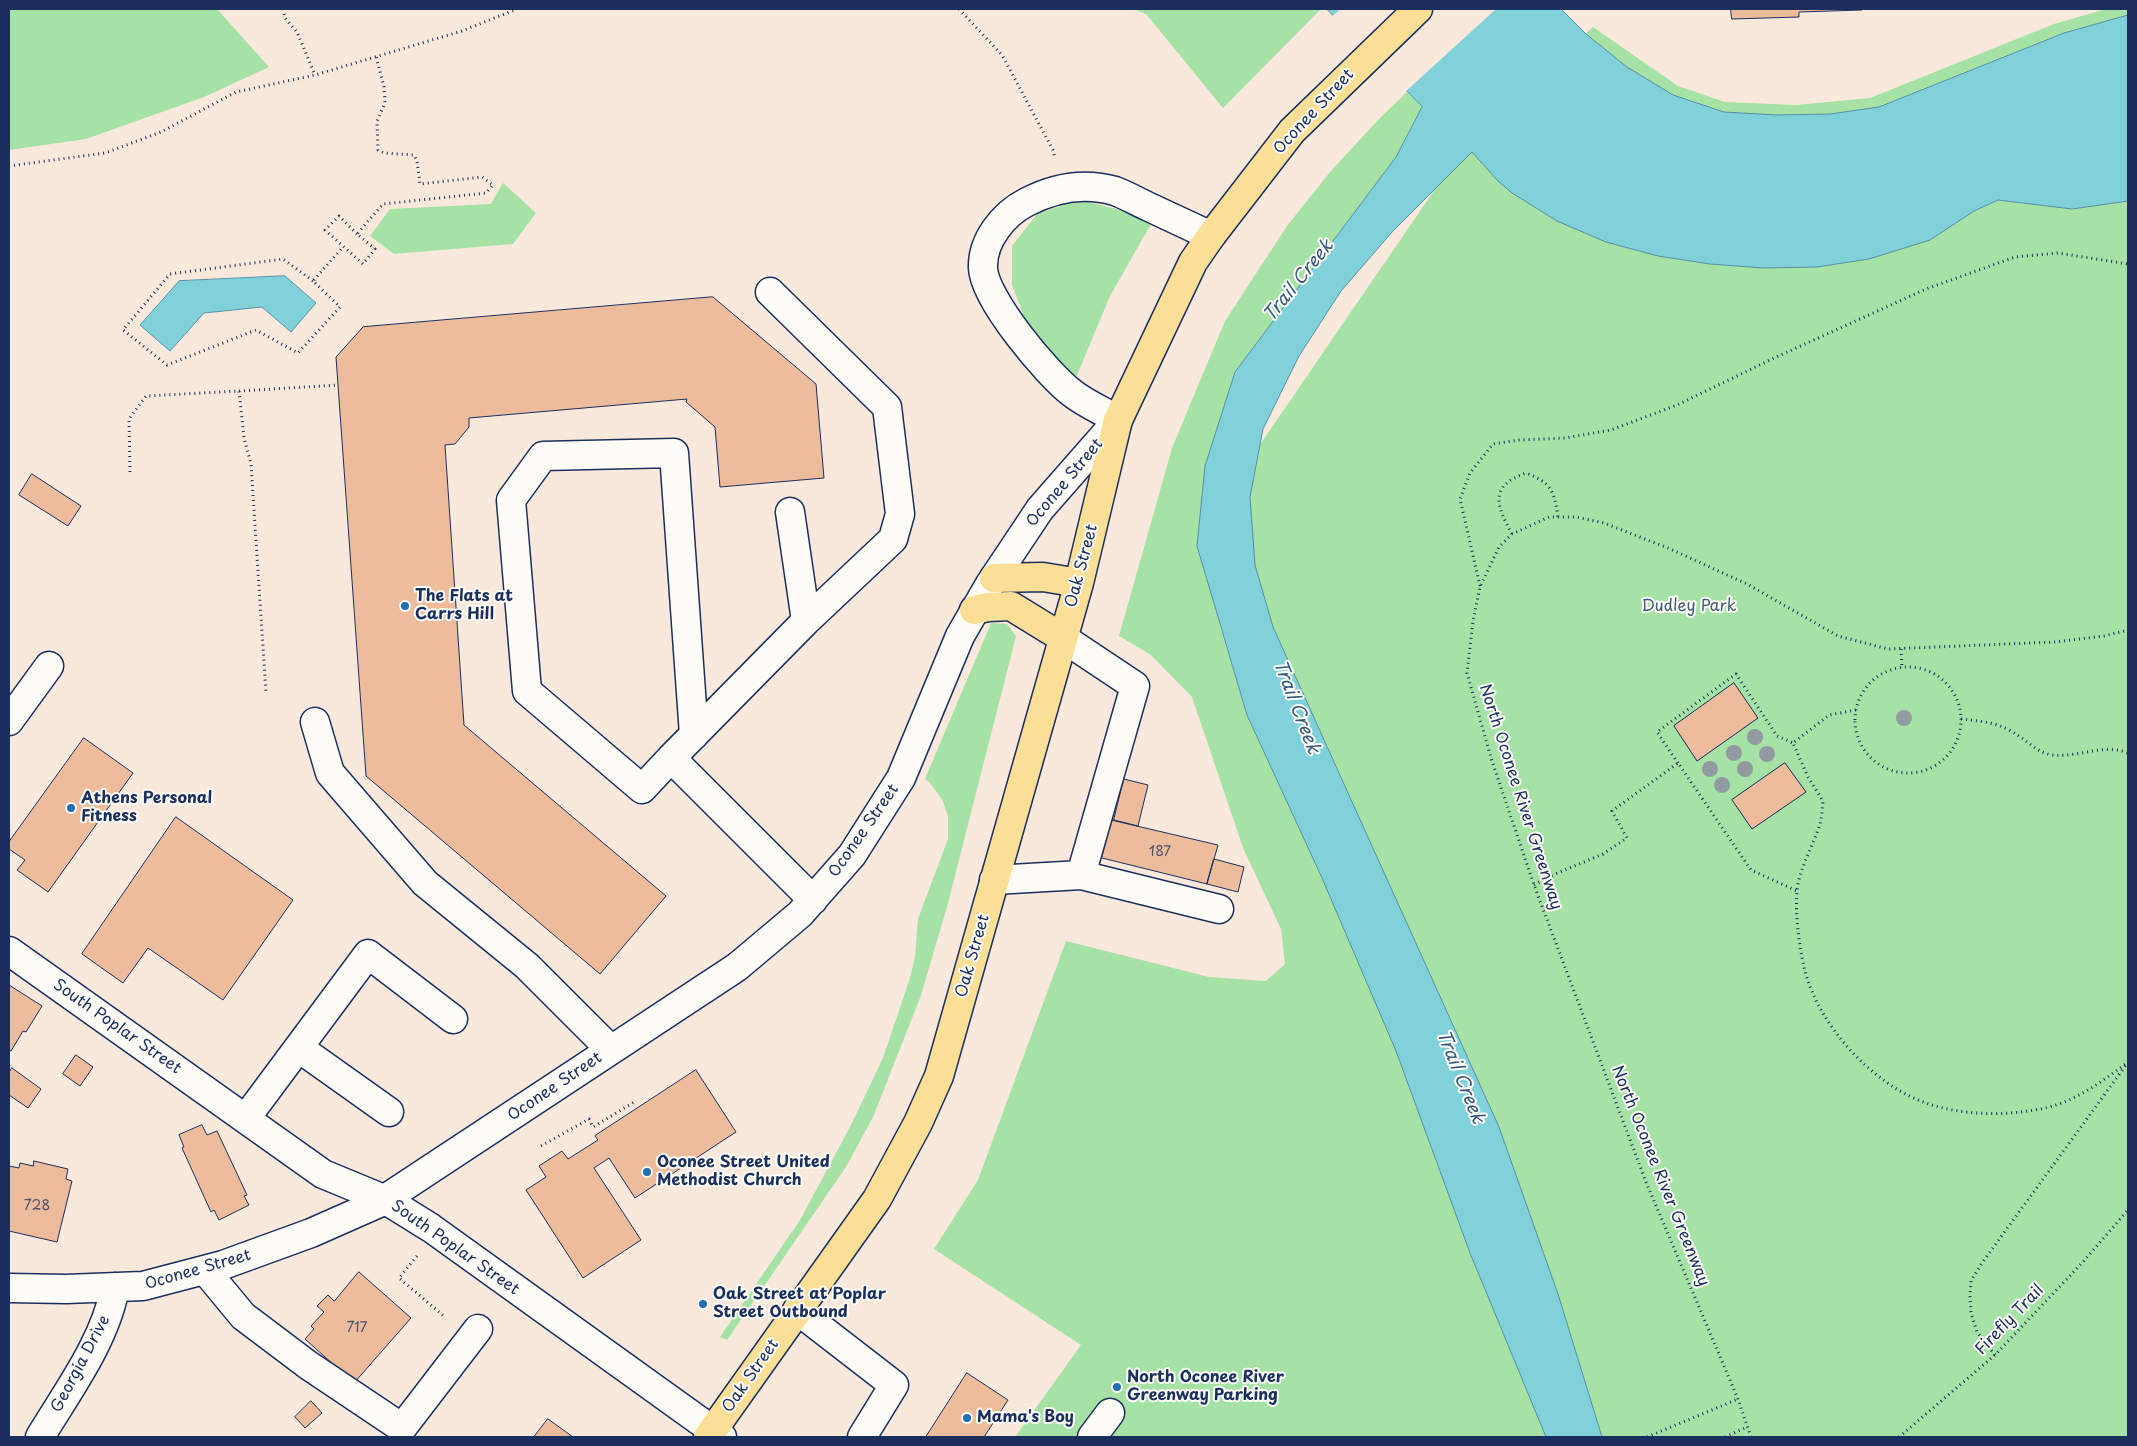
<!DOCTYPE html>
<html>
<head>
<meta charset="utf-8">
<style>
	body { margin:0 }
	#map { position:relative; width:2137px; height:1446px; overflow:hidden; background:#f8e9dc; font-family:"Playpen Sans",sans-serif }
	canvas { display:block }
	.frame { position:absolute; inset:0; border:10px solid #1b2f5e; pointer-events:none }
</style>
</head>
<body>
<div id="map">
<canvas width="2137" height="1446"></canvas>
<div class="frame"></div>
</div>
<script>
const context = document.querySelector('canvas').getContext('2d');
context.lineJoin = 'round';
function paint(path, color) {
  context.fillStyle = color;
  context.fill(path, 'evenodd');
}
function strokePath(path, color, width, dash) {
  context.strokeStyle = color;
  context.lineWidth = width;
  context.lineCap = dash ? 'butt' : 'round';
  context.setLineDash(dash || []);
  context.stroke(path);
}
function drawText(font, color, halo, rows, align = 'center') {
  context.font = font + ' "Playpen Sans",sans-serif';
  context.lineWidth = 4;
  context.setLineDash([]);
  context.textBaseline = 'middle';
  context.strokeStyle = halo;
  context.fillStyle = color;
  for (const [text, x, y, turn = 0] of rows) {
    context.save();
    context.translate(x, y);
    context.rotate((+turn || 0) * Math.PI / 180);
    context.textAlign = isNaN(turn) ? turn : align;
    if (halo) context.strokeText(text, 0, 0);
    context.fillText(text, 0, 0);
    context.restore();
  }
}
paint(new Path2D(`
	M9 9H217L269 67 204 97 86 139 9 150Z
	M1133 9H1321L1223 108 1146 14Z
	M2106 9H2128V1437H1015L1081 1345 934 1249 978 1180 1066 941 1209 977 1266 981 1285 964 1281 929 1243 848 1192 697 1151 655 1119 636 1172 448 1225 321 1287 226 1330 172 1378 120 1407 92 1422 107 1396 157 1236 372 1215 609 1247 715 1261 743 1233 484 1466 144 1593 27 1678 86 1725 102 1796 105 1870 98 2054 24Z
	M503 183 536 213 513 244 394 254 370 236 390 209 491 204Z
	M1088 202 1134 213 1151 224 1110 296 1075 380 1025 319 1012 285V246L1037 214 1069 203Z
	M991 623 1007 624 1016 636 947 907 920 998 873 1117 846 1167 727 1340 720 1337 800 1220 850 1127 883 1058 910 978 915 957 918 919 948 839V816L942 799 929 782 925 779Z`), '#a6e1a6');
const water = new Path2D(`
	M1327 9H1561L1586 34 1627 67 1673 95 1724 112 1777 115 1830 114 1879 107 2064 33 2128 15V201L2072 209 1998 200 1974 211 1930 240 1869 259 1817 267 1763 268 1710 264 1658 256 1606 242 1557 221 1512 193 1499 182 1472 152 1393 231 1341 291 1299 356 1263 429 1250 497 1255 565 1273 627 1499 1127 1558 1294 1602 1437H1546L1470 1253 1396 1051 1322 878 1247 715 1197 546 1205 466 1235 372 1396 157 1422 107Z
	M285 276 316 303 291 332 262 307 204 313 170 351 140 325 179 281Z`);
paint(water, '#80d1da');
strokePath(water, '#5890a8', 1);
paint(new Path2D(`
	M1341 9H1496L1404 93 1331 17Z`), '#f8e9dc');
const building = new Path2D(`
	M1731 9H1862V10L1799 12V17L1732 19Z
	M713 297 816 384 824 478 720 487 715 427 686 402 687 399 469 418V427L455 444 445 445 464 725 666 896 600 974 366 776 336 357 363 327Z
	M32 474 81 506 68 526 19 495Z
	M1734 683 1758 718 1697 761 1674 726Z
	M84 738 133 773 48 892 17 870 25 860 9 849V842Z
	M1785 763 1806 792 1752 829 1732 800Z
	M1124 779 1148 785 1138 826 1114 820Z
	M176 817 293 900 223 1000 148 948 123 983 82 954Z
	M1111 820 1218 845 1207 884 1102 858Z
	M1214 859 1244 867 1238 892 1207 884Z
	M9 985 42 1006 26 1032 23 1031 11 1051 9 1050Z
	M76 1055 93 1067 80 1086 63 1074Z
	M12 1068 41 1089 28 1108 9 1095V1073Z
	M696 1070 736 1132 635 1198 609 1158 594 1168 641 1240 583 1278 526 1190 546 1177 539 1166 562 1151 568 1159 598 1140 595 1136Z
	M202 1125 207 1135 217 1131 247 1195 244 1196 249 1205 219 1220 214 1210 211 1212 182 1148 184 1147 179 1135Z
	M34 1161 68 1169 66 1179 72 1181 57 1242 9 1231V1166L19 1168 20 1163 33 1166Z
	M359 1272 411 1318 354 1383 305 1339 314 1329 311 1326 324 1312 317 1306 328 1295 334 1301Z
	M967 1373 1008 1400 984 1437H926Z
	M311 1401 322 1413 305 1428 295 1417Z
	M548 1419 573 1437H534Z`);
paint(building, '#ecbc9c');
strokePath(building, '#1b2f5e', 1);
const minor = new Path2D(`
	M770 292 887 407 900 514 893 539 806 621 671 758 813 900
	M790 512 806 621
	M1063 638 1135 686 1081 875
	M9 721 49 666
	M315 722 330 773 425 883 527 966 611 1050
	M671 758 642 789 527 691 511 500 543 456 674 453 694 735
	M994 880 1081 875 1219 909
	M9 951 323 1174 386 1200 431 1228 722 1437
	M299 1048 389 1112
	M246 1118 368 954 453 1019
	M205 1270 243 1316 308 1365 402 1428 478 1329
	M9 1288 66 1289 143 1286 223 1265 311 1233 379 1203 737 967 800 914 852 855 901 778 960 636 990 584 1040 509 1118 420C1103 411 1086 404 1072 393 1048 375 984 299 983 268 982 241 1003 214 1027 202 1054 188 1084 182 1115 191 1126 195 1138 202 1149 207 1170 217 1190 226 1211 236
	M797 1310 894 1385 862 1437
	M40 1437C67 1392 106 1340 115 1287
	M1092 1437 1110 1413`);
const major = new Path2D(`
	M994 578 1043 577 1079 583
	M974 610 988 607 1011 606 1063 638
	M708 1437 877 1199 918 1123 939 1076 1079 583 1118 420 1193 262 1211 236 1292 131 1418 9`);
strokePath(minor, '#1b2f5e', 31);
strokePath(major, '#1b2f5e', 31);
strokePath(new Path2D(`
	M283 9 285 18 297 32 315 75
	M959 9 1002 55 1053 150 1055 159
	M9 166 105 153 161 132 236 92 315 75 462 31 517 9
	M357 234 339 216 325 230 363 264 375 249 357 234 383 204 486 193 493 185 482 177 420 184 417 161 414 155 384 153 378 150 377 121 385 103 384 87 376 56
	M313 281 283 259 170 274 123 330 167 365 256 330 298 353 340 307 313 281 343 247
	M239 391 338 385
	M130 472 129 419 146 396 239 391 244 438 251 464 266 693
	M1512 534C1496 505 1489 486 1526 473 1552 483 1554 491 1558 517
	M1480 586 1460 499 1470 473 1493 444 1519 440 1565 438 1611 430 1677 405 1772 359 1926 289 2015 257 2058 253 2128 264
	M1901 649 1902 667
	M1855 720a53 53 0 1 1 106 0a53 53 0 1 1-106 0Z
	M1856 710 1829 715 1793 743 1808 777 1823 801C1822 810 1822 819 1819 827 1812 848 1799 869 1797 891 1795 913 1799 945 1804 967 1817 1024 1873 1086 1929 1104 1966 1116 2008 1116 2045 1108 2076 1101 2103 1081 2128 1062
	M1961 719C1979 721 1994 722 2009 730 2025 738 2035 752 2052 755 2079 758 2102 743 2128 753
	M1678 763 1657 732 1736 674 1777 736 1793 743
	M1534 885 1548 877 1603 854 1627 838 1612 811 1678 763 1751 870 1797 891
	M541 1146 589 1119 593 1127 636 1101
	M417 1256 399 1278 445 1317
	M1995 1355 1977 1332 1971 1313 1970 1296 1971 1281 1982 1263 2126 1065
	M1647 1437 1738 1399
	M1725 1437 1747 1427
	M1751 1437 1738 1399 1646 1182 1534 885 1491 758 1467 673 1473 621 1480 587 1499 547 1512 534 1549 517H1576L1604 523 1668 548 1747 584 1838 636 1888 649 2054 642 2104 636 2128 630
	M1899 1437 1995 1355 2082 1263 2128 1210`), '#1b2f5e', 3, [1, 4]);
strokePath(minor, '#fdfcf7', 28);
strokePath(major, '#fbdf96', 28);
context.fillStyle = '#929ba1';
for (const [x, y] of [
	[1904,718],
	[1755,737],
	[1734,753],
	[1767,754],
	[1710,769],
	[1745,769],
	[1722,785]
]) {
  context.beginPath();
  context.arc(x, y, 8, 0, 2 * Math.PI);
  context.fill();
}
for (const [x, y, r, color] of [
	[405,606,5,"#1f6fb2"],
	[71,808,5,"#1f6fb2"],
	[647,1172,5,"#1f6fb2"],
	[703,1304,5,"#1f6fb2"],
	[1117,1387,5,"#1f6fb2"],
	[967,1418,5,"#1f6fb2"]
]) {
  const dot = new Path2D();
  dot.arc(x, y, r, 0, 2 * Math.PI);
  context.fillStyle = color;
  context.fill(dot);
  strokePath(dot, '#fdfcf7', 2);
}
drawText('14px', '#4f526e', null, [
	["187",1160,852],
	["728",37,1206],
	["717",357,1328]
]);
drawText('16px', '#1b2f5e', '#fdfcf7', [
	["Oconee Street",1314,112,-47],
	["Oconee Street",1065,483,-50],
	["Oak Street",1082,566,-75],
	["North Oconee River Greenway",1520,797,72],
	["Oconee Street",864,831,-55],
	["Oak Street",973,956,-74],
	["South Poplar Street",117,1027,35],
	["Oconee Street",555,1087,-34],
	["North Oconee River Greenway",1660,1176,68],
	["South Poplar Street",455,1248,35],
	["Oconee Street",198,1270,-16],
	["Firefly Trail",2010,1320,-46],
	["Georgia Drive",81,1364,-62],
	["Oak Street",751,1376,-55]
]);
drawText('bold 16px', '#1b2f5e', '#fdfcf7', [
	["The Flats at",415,597],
	["Carrs Hill",415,615],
	["Athens Personal",81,799],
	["Fitness",81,817],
	["Oconee Street United",657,1163],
	["Methodist Church",657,1181],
	["Oak Street at Poplar",713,1295],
	["Street Outbound",713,1313],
	["North Oconee River",1127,1378],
	["Greenway Parking",1127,1396],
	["Mama's Boy",977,1418]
], 'left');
drawText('16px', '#3e5c70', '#fdfcf7', [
	["Dudley Park",1689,607]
]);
drawText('italic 18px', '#34587d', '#fdfcf7', [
	["Trail Creek",1299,281,-51],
	["Trail Creek",1296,707,69],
	["Trail Creek",1460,1077,68]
]);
</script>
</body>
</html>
